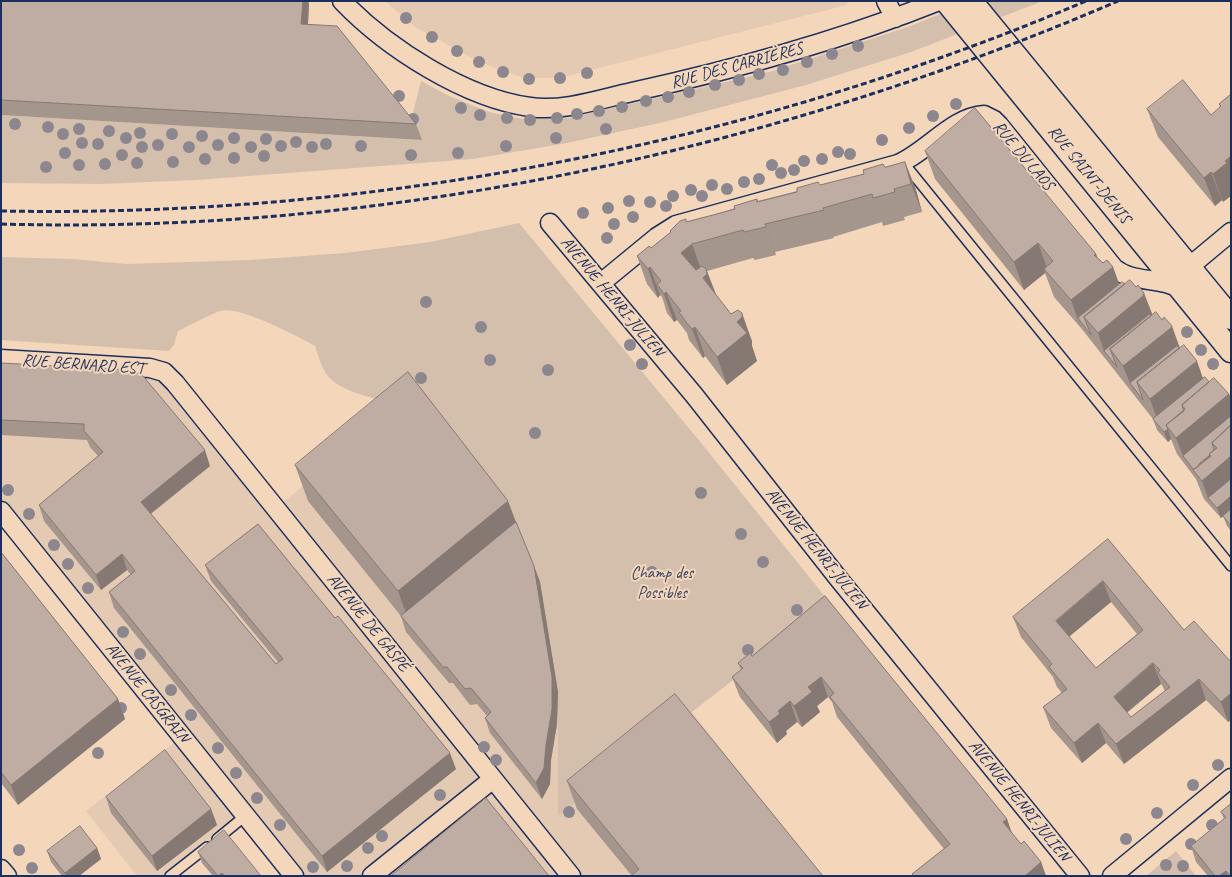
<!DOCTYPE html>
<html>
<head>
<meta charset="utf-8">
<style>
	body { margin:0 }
	#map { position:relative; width:1232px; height:877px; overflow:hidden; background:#f4d7ba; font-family:Caveat,sans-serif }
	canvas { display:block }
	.frame { position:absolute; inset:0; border:2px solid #1b2f5e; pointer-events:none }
</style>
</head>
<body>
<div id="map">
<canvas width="1232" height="877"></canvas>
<div class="frame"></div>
</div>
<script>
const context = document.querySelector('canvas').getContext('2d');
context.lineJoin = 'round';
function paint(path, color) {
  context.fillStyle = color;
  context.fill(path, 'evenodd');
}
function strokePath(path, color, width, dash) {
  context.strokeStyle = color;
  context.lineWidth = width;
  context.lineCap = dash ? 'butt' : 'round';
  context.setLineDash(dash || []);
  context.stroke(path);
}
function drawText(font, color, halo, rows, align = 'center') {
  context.font = font + ' Caveat,sans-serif';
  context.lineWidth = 4;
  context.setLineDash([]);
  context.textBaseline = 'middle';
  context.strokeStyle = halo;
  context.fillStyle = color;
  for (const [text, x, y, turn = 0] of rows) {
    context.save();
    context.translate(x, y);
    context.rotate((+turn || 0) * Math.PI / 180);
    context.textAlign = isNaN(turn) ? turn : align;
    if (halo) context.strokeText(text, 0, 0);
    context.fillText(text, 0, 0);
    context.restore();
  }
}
paint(new Path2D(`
	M385 1H848L847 5 559 78H524L479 62 415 27Z
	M1 362 165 374 275 509 403 404 540 582 558 692V816L692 712 823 876H292L245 816 163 876H137L86 811 179 739 1 509Z`), '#e4cab3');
paint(new Path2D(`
	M972 1H1043L911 52 806 85 664 122 567 143 473 159 196 180 102 184 1 183V115L421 140 410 125 421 81 449 96 489 112 523 119 569 118 769 72 908 27Z
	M519 223 702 444 831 604 558 816V692L540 582 421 408C395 402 354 398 333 381 323 374 319 358 315 346 297 336 239 305 220 311 206 316 191 325 178 331L174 345 169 351 1 340V257L72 259 127 264 250 260 345 253 430 242Z
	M1176 851 1196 876H1146Z`), '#d4bfad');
const service = new Path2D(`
	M903 162 1231 566
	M217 839 245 816
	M170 876 207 847`);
const minor = new Path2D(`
	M342 1C387 48 465 98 530 107 563 112 600 99 632 92 737 69 839 41 939 1
	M886 1 895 18
	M550 223 694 395 838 578 1080 876
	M1189 267 1231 232
	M601 283 657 237 676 225 898 164C927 152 952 117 984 115L994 120 999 125 1114 268C1133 284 1161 276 1182 290
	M1 359 150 368 164 372 175 383 571 876
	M1 511 294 876
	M1 869 7 876
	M372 876 493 779
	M1112 876 1231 778`);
const secondary = new Path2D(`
	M946 1 1231 351
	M971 1 1231 318`);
strokePath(service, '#1b2f5e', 12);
strokePath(minor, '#1b2f5e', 21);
strokePath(secondary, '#1b2f5e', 25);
strokePath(service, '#f4d7ba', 9);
strokePath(minor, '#f4d7ba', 18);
strokePath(secondary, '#f4d7ba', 22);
strokePath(new Path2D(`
	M1 211C371 218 745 146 1086 1
	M1 224C383 235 768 152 1118 1`), '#1b2f5e', 3, [6, 3]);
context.fillStyle = '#8c878e';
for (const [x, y] of [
	[406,18],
	[432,37],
	[858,46],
	[457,51],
	[832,54],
	[479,62],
	[807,62],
	[783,70],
	[503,72],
	[587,73],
	[759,74],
	[560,78],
	[529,79],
	[739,80],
	[715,85],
	[689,92],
	[399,96],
	[668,97],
	[646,101],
	[956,104],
	[622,107],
	[461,108],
	[599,111],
	[577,114],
	[480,115],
	[933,116],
	[507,118],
	[557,118],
	[413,119],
	[530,120],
	[15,124],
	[48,127],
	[909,128],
	[79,129],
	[606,129],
	[109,131],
	[140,133],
	[63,134],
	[172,134],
	[202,136],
	[126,138],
	[234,138],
	[556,138],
	[266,139],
	[882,140],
	[296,142],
	[82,143],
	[98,144],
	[326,144],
	[158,145],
	[218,145],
	[281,146],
	[361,146],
	[506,146],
	[142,147],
	[189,147],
	[251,147],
	[312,147],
	[838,152],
	[65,153],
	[458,153],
	[850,154],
	[122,155],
	[411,155],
	[264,156],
	[234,158],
	[205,159],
	[822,159],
	[804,161],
	[173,162],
	[137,163],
	[105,164],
	[79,165],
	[772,165],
	[46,167],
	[794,170],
	[781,173],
	[759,179],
	[744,182],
	[712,185],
	[727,189],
	[691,190],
	[673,196],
	[702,196],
	[629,201],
	[650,202],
	[666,206],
	[608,208],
	[583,213],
	[633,217],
	[614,224],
	[607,238],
	[426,302],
	[481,327],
	[1187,332],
	[630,345],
	[1201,350],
	[490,360],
	[642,364],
	[1213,364],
	[548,370],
	[421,378],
	[535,433],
	[8,490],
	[701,493],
	[29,514],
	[741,534],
	[54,545],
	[763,562],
	[68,564],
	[652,572],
	[88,588],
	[797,610],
	[123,632],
	[748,650],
	[140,654],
	[171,690],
	[121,708],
	[191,715],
	[484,747],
	[218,748],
	[98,753],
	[496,760],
	[1218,765],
	[236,773],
	[1193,785],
	[440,795],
	[257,798],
	[569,812],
	[1157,813],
	[280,825],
	[1212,825],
	[382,836],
	[1126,839],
	[1191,844],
	[368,848],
	[19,850],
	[1166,865],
	[347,866],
	[1183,866],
	[313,867],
	[32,868]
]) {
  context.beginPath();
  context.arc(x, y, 6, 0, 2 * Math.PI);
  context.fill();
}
paint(new Path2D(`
	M1 1H308L309 4 308 24 416 124 422 140 1 115Z
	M1231 94 1223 202 1222 200 1215 206 1158 137 1147 109 1211 115 1220 108 1219 104Z
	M925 151 1096 254 1097 257 1103 263 1113 267 1119 284 1152 315 1180 348 1203 378 1229 394 1231 399V531L1227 526 1223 516 1221 518 1204 499 1196 479 1177 454 1171 439 1168 442 1157 430 1153 419 1081 328 1054 297 1045 273 1024 290 935 179Z
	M905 162 916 190 922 212 904 217 905 220 883 226 882 222 833 237 834 238 775 252 776 255 755 260 753 258 707 271 716 295 752 341V346L757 361 727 385 705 356 703 358 697 350 689 340 687 333 677 320 674 322 667 313 662 297 660 295 658 298 647 284 637 256 651 248 670 233V231L686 222 713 215 758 201 864 174 885 167Z
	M1 363 210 466 151 514 276 664 278 662 211 581 205 565 456 769 327 872 114 608 109 592 131 575 127 570 101 590 44 521 39 505 98 456 90 447 87 440 1 435Z
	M295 465 516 522 534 566 540 582 558 692 557 724 551 760 550 784 542 799 490 733 485 718 487 716 477 704 470 705 453 683H449L406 632 401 616 308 501Z
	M1108 539 1184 630 1231 662V720L1228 722 1206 700 1124 764 1106 743 1082 763 1051 728 1043 707 1062 693 1057 687 1053 677 1021 637 1013 617ZM1111 602 1137 634 1096 668 1069 636ZM1161 684 1162 685 1165 691 1131 717 1127 713Z
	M1 552 118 699 125 719 18 805 1 783Z
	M825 596 1007 819 1011 832 1021 844 1041 862 1046 876H913L912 874 944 849 837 717 832 702 828 697 817 706 820 712 802 727 797 722 786 731 787 734 777 743 740 697 732 677 741 670 738 663 752 656Z
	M567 781 823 876H632L577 809Z
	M106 797 211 809 217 825 157 871 111 813Z
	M1231 804V876H1208L1196 862 1191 846 1224 819 1221 812Z
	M97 848 101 859 79 876H62L51 862 47 851Z
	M198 852 261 876H213L202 863Z`), '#a4958d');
paint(new Path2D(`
	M303 1H308L309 4 307 40 301 24Z
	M1231 156V196L1223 202 1213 174 1225 161Z
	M905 162 916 190 922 212 911 184Z
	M1211 172 1222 200 1215 206 1204 178Z
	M757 199 766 224H765L775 252 776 255 757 202Z
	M1038 243 1048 271 1044 269 1045 273 1024 290 1014 262Z
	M692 244 702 272 691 281 681 253Z
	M1096 254 1103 275 1113 267 1123 295 1084 317 1078 318 1081 328 1071 300Z
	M650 267 660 295 658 298 648 269Z
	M706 269 717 297 703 278Z
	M666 292 677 320 674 322 664 294Z
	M1144 293 1155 321 1110 349 1104 351 1098 333Z
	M742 313 752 341V346L757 361 727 385 717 357 737 322Z
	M1172 326 1182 354 1137 382 1130 383 1123 366Z
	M695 327 705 356 703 358 692 329Z
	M1197 361 1207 390 1182 405 1160 427 1150 399Z
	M1229 394 1231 399V430L1212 443 1183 456 1176 438Z
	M1168 429 1171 439 1168 442 1164 432Z
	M1231 449V493L1208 498 1202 481Z
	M205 450 210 466 146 517 141 502Z
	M1210 455 1214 466 1198 468 1199 464Z
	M1231 496V510L1221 518 1217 508Z
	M508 501 522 538 411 627 398 591Z
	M122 554 127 570 101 590 96 575Z
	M534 566 540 582 558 692 557 724 551 760 550 784 542 799 536 783Z
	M1103 581 1111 602 1064 641 1056 621Z
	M1153 663 1161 684 1121 717 1114 697Z
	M821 677 828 697 817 706 820 712 802 727 794 706 808 687Z
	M1199 679 1206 700 1124 764 1116 744Z
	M1231 693V720L1228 722 1221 702Z
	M118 699 125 719 18 805 11 785Z
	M790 701 797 722 786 731 787 734 777 743 769 722 778 711Z
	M1098 723 1106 743 1082 763 1074 743Z
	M450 753 456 769 327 872 322 856Z
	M211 809 217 825 157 871 152 856Z
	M1007 819 1014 839 1003 822Z
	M97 848 101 859 79 876H66L65 873Z
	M1041 862 1046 876H1025Z
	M1226 871 1228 876H1219Z
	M222 873 223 876H218Z`), '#867973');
const building = new Path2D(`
	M1 1H303L301 24 337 26 416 124 1 100Z
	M1183 80 1211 115 1221 106 1219 104 1231 94V156L1225 161 1227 163 1213 174 1211 172 1204 178 1147 109Z
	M975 108 1096 254 1094 255 1103 263 1107 260 1113 267 1071 300 1044 269 1053 261 1038 243 1014 262 925 151Z
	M905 162 911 184 894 189 895 192 873 198 872 194 823 208 824 210 765 224 766 227 744 232 743 230 692 244 681 253 696 270 702 266 706 269 707 274 703 278 731 314 738 310 742 313V317L737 322 747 333 717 357 695 327 692 329 686 322 679 312 681 311 666 292 664 294 657 284 661 281 650 267 648 269 637 256 649 246 651 248 671 232 670 231 680 221 686 219V222L713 215 735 209 734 206 757 199V202L797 192V188L818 182 820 185 864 174 863 170 883 164 885 167Z
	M1130 280 1136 287 1138 285 1144 293 1143 296 1098 333 1084 317Z
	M1122 282 1125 284 1084 317 1091 335 1078 318Z
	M1156 312 1162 320 1164 317 1172 326 1171 328 1123 366 1110 349Z
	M1150 314 1151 316 1110 349 1117 367 1104 351Z
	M1184 345 1197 361 1150 399 1137 382Z
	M1177 346 1179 348 1137 382 1143 400 1130 383Z
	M1 363 132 370 143 376 205 450 141 502 276 664 283 659 205 565 258 524 335 618 338 616 450 753 322 856 109 592 135 571 122 554 96 575 39 505 103 452 84 431V424L1 420Z
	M408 372 508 501 398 591 295 465Z
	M1205 377 1209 382 1182 405 1184 411 1166 425 1168 429 1164 432 1153 419Z
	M1214 378 1229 394 1176 438 1166 425 1185 409 1182 405Z
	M1231 416V425L1212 443 1214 450 1209 454 1210 455 1199 464 1198 467 1196 468 1193 469 1183 456Z
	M1231 425V456L1202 481 1193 470 1211 456 1209 454 1217 448 1212 443Z
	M1231 479V496L1217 508 1208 498Z
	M1231 509V526L1223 516Z
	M516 522 534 566 552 677V709L546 745 544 768 536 783 485 718 491 712 471 688 465 689 447 667H443L401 616Z
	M1108 539 1184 630 1194 621 1231 662V693L1221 702 1199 679 1116 744 1098 723 1074 743 1043 707 1067 689 1049 667 1052 664 1013 617ZM1103 581 1143 630 1096 668 1056 621ZM1153 663 1160 670 1158 673 1170 687 1131 717 1114 697Z
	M1 552 118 699 11 785 1 772Z
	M825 596 1007 819 1003 822 1021 844 1024 841 1041 862 1025 876H914L912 874 950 844 830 697 834 693 821 677 808 687 812 692 794 706 790 701 778 711 780 714 769 722 732 677 743 668 738 663 750 653 752 656Z
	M675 694 823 876H631L639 869 567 781Z
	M165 750 211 809 152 856 106 797Z
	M486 798 549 876H391Z
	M1231 804V876L1226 871 1219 876H1215L1191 846 1226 817 1221 812Z
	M80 826 97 848 65 873 47 851Z
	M224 830 261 876H225L222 873 218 876 198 852Z`);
paint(building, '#bfada4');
strokePath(building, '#867973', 1);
drawText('17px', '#1b2f5e', '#f4d7ba', [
	["RUE DES CARRIÈRES",737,66,-15],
	["RUE DU LAOS",1023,156,50],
	["RUE SAINT-DENIS",1089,175,51],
	["AVENUE HENRI-JULIEN",612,297,50],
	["RUE BERNARD EST",83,365,4],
	["AVENUE HENRI-JULIEN",816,549,51],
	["AVENUE DE GASPÉ",368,623,51],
	["AVENUE CASGRAIN",147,693,51],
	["AVENUE HENRI-JULIEN",1019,801,51]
]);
drawText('17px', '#37456a', '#f4d7ba', [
	["Champ des",662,574],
	["Possibles",662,594]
]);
</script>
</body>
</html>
